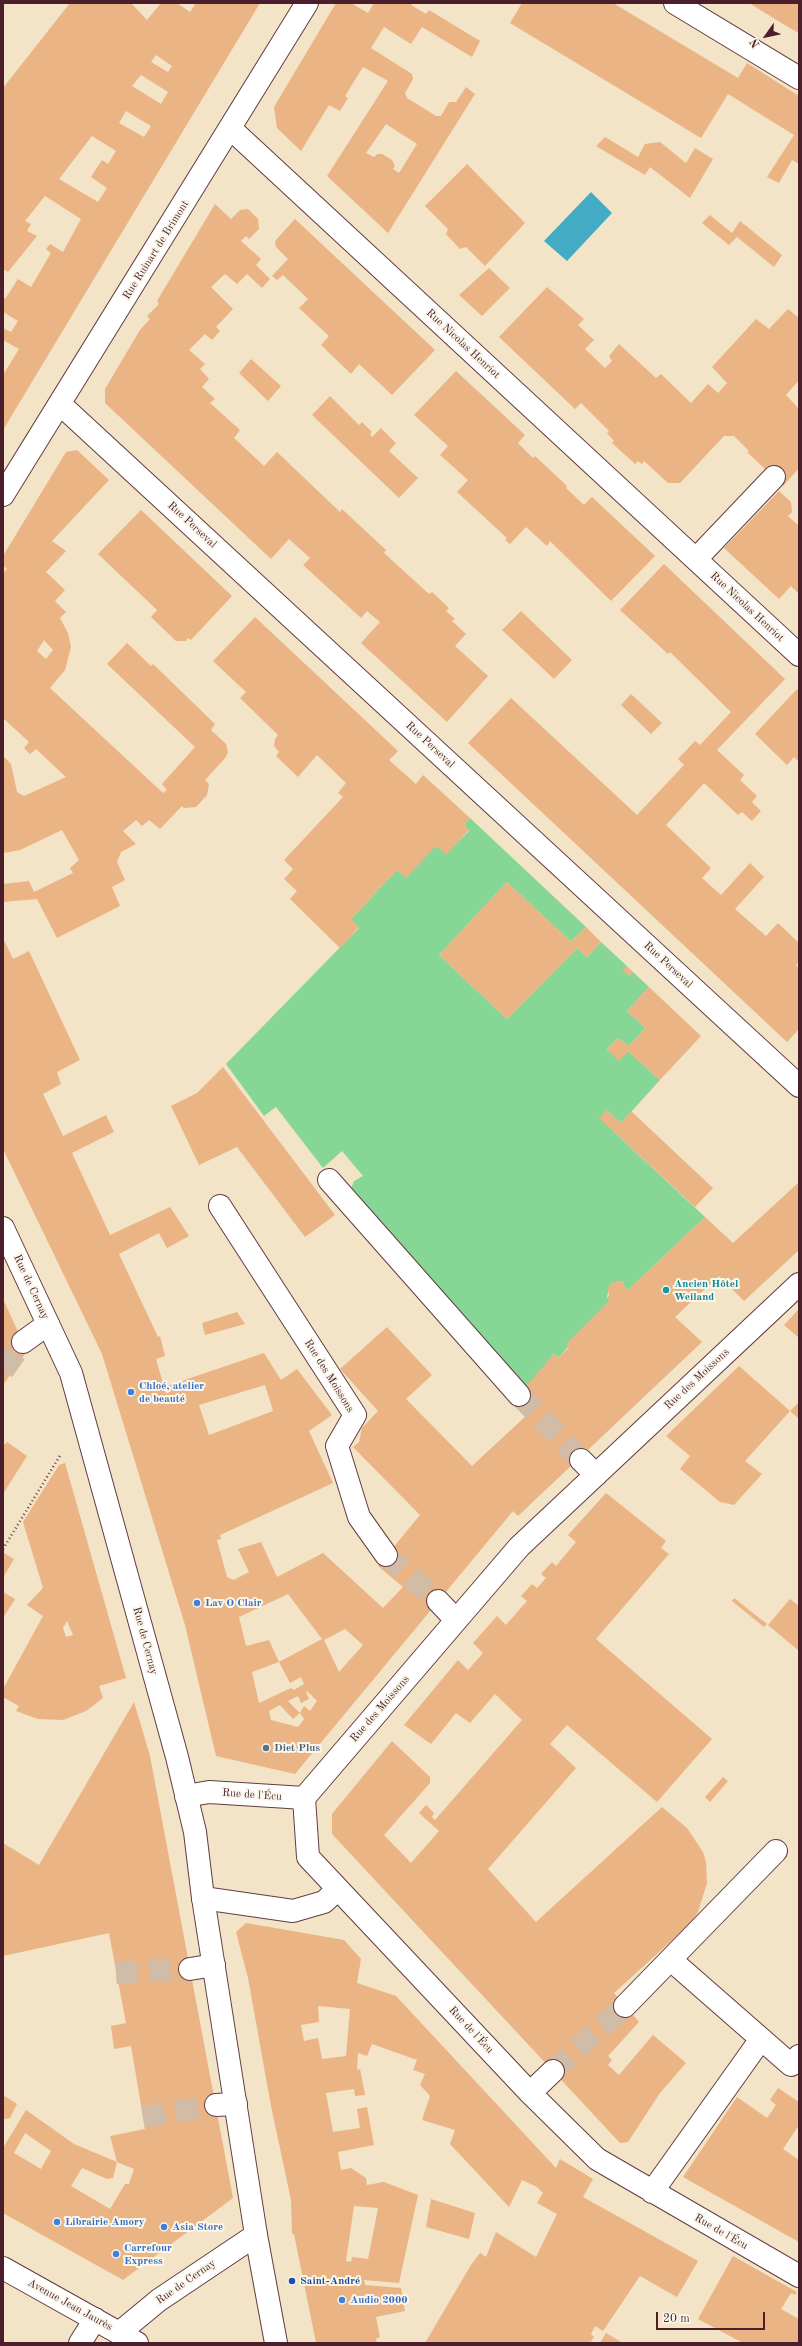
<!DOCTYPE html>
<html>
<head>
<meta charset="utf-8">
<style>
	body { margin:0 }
	#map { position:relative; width:802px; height:2346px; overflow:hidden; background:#f3e3c7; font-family:"Old Standard TT",serif }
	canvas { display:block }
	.frame { position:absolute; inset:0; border:4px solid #4a1f2b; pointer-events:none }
	.north { position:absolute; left:746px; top:16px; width:40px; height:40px; -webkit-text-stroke:3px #fbf7ec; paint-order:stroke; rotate:237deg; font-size:11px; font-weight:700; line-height:16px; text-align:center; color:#4a1f2b }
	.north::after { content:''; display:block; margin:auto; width:14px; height:18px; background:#4a1f2b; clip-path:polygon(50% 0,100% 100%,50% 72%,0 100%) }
	.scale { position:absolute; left:656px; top:2312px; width:109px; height:18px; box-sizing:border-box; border:2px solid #4a1f2b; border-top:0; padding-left:5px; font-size:12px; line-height:14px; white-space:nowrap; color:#4a1f2b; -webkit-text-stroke:3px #fbf7ec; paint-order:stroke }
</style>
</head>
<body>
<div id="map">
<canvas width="802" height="2346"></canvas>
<div class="frame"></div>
<div class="north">N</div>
<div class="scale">20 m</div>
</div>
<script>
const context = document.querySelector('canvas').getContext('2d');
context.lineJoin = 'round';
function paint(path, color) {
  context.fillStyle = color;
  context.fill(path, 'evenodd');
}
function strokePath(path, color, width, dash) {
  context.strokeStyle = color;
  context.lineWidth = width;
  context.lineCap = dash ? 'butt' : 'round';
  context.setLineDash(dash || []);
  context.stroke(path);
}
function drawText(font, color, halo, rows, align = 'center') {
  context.font = font + ' "Old Standard TT",serif';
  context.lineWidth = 4;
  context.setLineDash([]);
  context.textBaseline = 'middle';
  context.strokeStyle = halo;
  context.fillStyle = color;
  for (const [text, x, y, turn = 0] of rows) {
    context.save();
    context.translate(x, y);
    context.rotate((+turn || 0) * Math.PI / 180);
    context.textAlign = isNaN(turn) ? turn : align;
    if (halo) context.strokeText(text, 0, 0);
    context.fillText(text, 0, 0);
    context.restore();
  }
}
paint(new Path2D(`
	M470 818 586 927 571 942 507 882 439 955 507 1019 577 948 587 957 601 942 627 966 623 971 629 975 633 972 649 987 627 1011 645 1028 629 1046 618 1038 607 1049 619 1060 628 1051 660 1080 621 1123 607 1110 613 1131 705 1217 627 1291 623 1282 618 1281 610 1284 607 1297 610 1300 558 1358 554 1354 524 1391 351 1189 354 1181 363 1176 342 1151 323 1168 276 1107 264 1116 226 1064 359 928 351 919 397 870 436 846 446 854 469 831 464 825Z`), '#86d696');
paint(new Path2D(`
	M591 192 612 213 567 261 544 241Z`), '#43abc3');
paint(new Path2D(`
	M70 3H131L147 20 161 3H177L190 12 196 3H260L3 430V375L19 349 3 340V328L11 332 18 321 3 312V297L5 299 18 279 31 287 51 253 46 249 50 244 63 252 81 219 45 196 25 221 31 224 27 231 37 236 8 272 3 269V88ZM156 55 172 66 168 72 151 62ZM141 75 168 92 161 104 132 86ZM126 111 151 126 144 137 119 123ZM92 136 116 151 108 164 102 160 91 177 107 188 98 202 59 179Z
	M336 3H351L368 13 374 3H413L411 5 426 14 429 10 480 41 472 57 422 27 411 44 384 27 371 48 412 74 413 79 405 93 407 98 436 116H441L449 102H456L466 87 475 94 388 233 327 176 388 81 363 67 345 96 348 98 340 111 329 105 301 151 277 128 274 107ZM386 124 417 144 399 173 393 169 395 166 392 160 382 154H377L374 157 366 153Z
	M522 3H613L738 78 747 63 799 96V164L792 160 779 183 767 177 794 135 728 94 701 138 510 23Z
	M749 3H799V33L788 27Z
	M605 137 638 157 645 144 660 142 686 163 695 148 713 159 690 198 650 167 645 175 596 146Z
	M467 164 525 223 485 266 466 247 460 249 446 234 448 229 425 206Z
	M215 204 231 219 240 210 248 209 258 219 259 229 249 239 246 236 241 241 261 259 256 265 270 279 262 288 247 274 237 284 225 274 211 287 233 309 216 327 220 331 212 340 205 334 189 350 205 364 200 369 209 379 202 387 215 399 210 403 240 430 234 438 264 466 277 452 340 512 342 509 358 524 386 550 384 553 429 594 432 592 449 608 446 611 455 619 452 621 466 634 455 646 488 676 447 722 361 643 380 622 367 611 361 618 303 565 310 558 289 539 271 559 105 403V389L140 330 150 319 147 316 159 304 157 301Z
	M710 215 732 233 740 221 782 255 774 267 737 237 729 245 702 223Z
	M295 219 435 350 392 395 359 364 351 374 321 345 329 336 299 308 308 299 283 275 277 280 272 276 288 259 276 247 275 241Z
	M489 268 510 288 482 316 459 295Z
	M547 287 584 319 578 325 594 340 585 349 605 368 612 361 609 356 619 344 656 378 661 374 691 403 708 384 718 393 727 383 712 367 756 319 769 329 788 309 799 318V380L786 395 799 409V468L783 486 747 452 749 451 734 436H724L680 483H668L644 461 642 464 638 461 635 464 612 443 614 441 607 433 609 431 581 403 575 409 499 337Z
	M251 359 281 386 268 401 239 373Z
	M456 371 525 435 518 443 533 458 535 456 567 486 566 488 584 505 592 497 655 556 611 601 550 541 547 546 526 527 510 544 505 540 507 538 457 492 468 480 440 455 448 446 414 415Z
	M330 396 359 425 362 422 372 432 370 434 372 437 381 428 396 443 389 451 418 478 399 498 312 415Z
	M77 450 109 480 52 541 66 551 46 572 65 590 55 601 66 612 60 618 68 633 71 647 65 670 50 688 163 793 167 790 162 784 195 747 107 664 127 643 151 666 153 664 215 724 211 730 226 744 228 752 226 757 205 780 209 784 207 795 196 807 184 808 182 806 160 829 149 820 142 826 136 820 123 831 136 844 121 852 117 862 125 880 112 887 120 906 57 938 37 899 3 902V884L29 881 34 892 73 873 70 868 79 860 62 830 20 850 3 853V756L11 764 17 792 24 796 66 777 36 749 30 754 24 748 29 742 3 718V573L7 569 3 565V556L66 452ZM44 640 53 650 46 659 37 651Z
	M779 491 791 502 792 512 788 516 799 526V594L791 586 779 599 724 548Z
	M141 510 232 596 191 640 188 638 186 641H176L151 617 157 610 98 554Z
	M664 564 785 679 717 750 744 775 740 780 757 796 752 802 761 811 752 821 742 812 738 815 704 783 666 825 711 868 702 878 721 895 750 863 764 877 735 909 766 936 778 923 799 943V961L796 965 799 968V1029L787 1042 468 743 511 698 637 815 684 765 678 759 695 741 700 745 731 712 670 652 668 654 620 610Z
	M521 611 572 660 554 679 502 630Z
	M255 617 398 751 389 760 416 784 423 775 470 818 464 825 469 830 446 855 436 846 406 878 397 870 351 919 359 927 340 948 290 899 297 891 284 879 293 869 284 860 343 797 338 793 346 783 317 755 298 777 276 756 279 752 274 746 275 739 278 735 240 698 246 692 213 661Z
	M797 689 799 691V762L794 757 787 765 755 734Z
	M631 694 662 723 651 734 621 705Z
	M507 882 571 942 586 927 601 942 587 957 577 948 507 1019 439 955Z
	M3 938 13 959 29 951 80 1060 57 1072 61 1084 43 1094 63 1136 106 1115 114 1132 72 1153 110 1235 170 1207 189 1236 167 1248 159 1233 119 1254 158 1337 160 1336 165 1356 156 1359 164 1387 264 1353 281 1380 297 1369 332 1415 309 1431 333 1483 220 1535 221 1539 217 1540 227 1577 234 1580 249 1572 238 1549 261 1542 277 1577 323 1553 383 1608 403 1587 378 1566 420 1515 353 1447 359 1442 362 1428 378 1411 340 1369 387 1327 432 1375 406 1399 472 1466 527 1415 514 1401 527 1388 526 1386 554 1354 558 1358 569 1347 566 1344 610 1300 607 1298 609 1296 608 1288 610 1284 618 1281 623 1282 627 1291 705 1217 733 1243 799 1182V1250L744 1301 719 1276 675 1317 702 1342 518 1516 513 1511 295 1774 216 1756 185 1625 102 1354 3 1149ZM265 1385 273 1411 209 1435 199 1405ZM288 1594 322 1639 279 1662 290 1683 301 1677 304 1684 294 1690 291 1688 259 1703 252 1672 279 1662 269 1640 246 1646 239 1617ZM345 1629 363 1645 339 1672 324 1640ZM307 1691 317 1701 310 1711 304 1706 300 1713 288 1701 298 1696 301 1703 309 1699 306 1692ZM280 1705 293 1719 300 1713 304 1719 298 1727 271 1720 269 1711Z
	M627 966 633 972 629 975 622 971Z
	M649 987 701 1036 660 1080 628 1051 619 1061 607 1049 618 1038 629 1046 645 1028 627 1011Z
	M223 1067 335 1215 305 1237 237 1147 199 1165 171 1106 197 1093Z
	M607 1110 621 1123 631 1111 713 1188 695 1207 599 1118Z
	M3 1299 27 1351 3 1385Z
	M799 1309V1338L784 1325Z
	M237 1312 245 1324 205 1335 202 1323Z
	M739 1366 790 1411 745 1461 762 1474 734 1505 720 1502 680 1469 690 1456 666 1436Z
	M799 1402V1419L790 1411Z
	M7 1442 27 1456 3 1494V1443L6 1444Z
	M65 1463 126 1678 99 1686 103 1698 86 1711 63 1720 38 1719 16 1711 19 1706 3 1697V1689L43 1616 27 1605 43 1588 23 1522 59 1465ZM67 1621 73 1635 66 1637 63 1628Z
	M606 1493 666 1541 661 1548 669 1554 596 1639 712 1739 657 1802 567 1725 550 1744 576 1768 488 1869 536 1922 662 1807 687 1828 703 1852 706 1862 707 1883 698 1912 692 1922 614 1993 639 2022 608 2056 612 2060 608 2065 619 2075 653 2035 686 2063 660 2093 628 2142 620 2143 332 1834V1814L392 1741 430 1777V1783L384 1835 411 1863 439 1831 419 1813 426 1805 434 1813 432 1817 435 1820 522 1720 495 1694 470 1723 456 1713 431 1744 404 1725 458 1660 468 1670 483 1653 473 1643 497 1616 506 1625 527 1601 521 1596 532 1584 537 1588 546 1578 541 1574 552 1562 556 1566 576 1542 568 1535Z
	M4 1553 14 1559 3 1578V1554Z
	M3 1592 15 1599 3 1618Z
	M734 1598 767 1624 764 1627 732 1601Z
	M790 1599 799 1606V1651L768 1625Z
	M134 1702 150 1756 233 2198 123 2280 3 2213V2148L26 2110 74 2144 117 2162 113 2178 107 2179 82 2168 71 2186 110 2209 125 2184H129L134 2169 117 2162 110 2136 145 2129 131 2046 114 2049 111 2026 126 2023 109 1933 3 1956V1843L39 1865ZM25 2133 51 2151 41 2169 14 2153Z
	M723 1777 728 1781 710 1802 705 1797Z
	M246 1923 344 1940 361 1959 357 1983 396 1996 556 2168 560 2159 593 2179 583 2197 698 2261 677 2297 640 2276 603 2331 595 2326 591 2334 594 2337 590 2343H425L471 2265 480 2253 486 2257 496 2232 536 2257 557 2214 537 2203 543 2193 537 2187 522 2180 509 2207 450 2144 455 2130 422 2120 430 2096 420 2085 425 2074 413 2070 417 2060 372 2044 367 2056 358 2053 357 2070 360 2069 365 2095 355 2096 354 2089 326 2093 333 2132 360 2128 357 2109 367 2107 374 2145 338 2152 341 2170 351 2168 366 2178 367 2185 384 2182 418 2195 399 2283 364 2280 365 2285 401 2288 405 2311 376 2317 380 2337 376 2339 377 2343H316L294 2234H292L291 2200 271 2106 248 1978 236 1932ZM318 2006 350 2009 346 2056 322 2059 318 2038 304 2041 301 2025 319 2022ZM354 2206 378 2208 368 2259 352 2257 351 2262 346 2261Z
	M778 2088 799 2102V2125L783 2149 799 2160V2242L683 2177 737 2097 767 2118 776 2105 770 2100Z
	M3 2095 17 2104 10 2118 5 2119 3 2118Z
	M431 2199 475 2213 469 2239 426 2227Z
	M733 2256 797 2292 795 2295 791 2293 781 2309 799 2319V2343H743L698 2319Z
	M606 2333 623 2343H600Z`), '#eab484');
strokePath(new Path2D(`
	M3 1371 23 1342
	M519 1395 581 1460
	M386 1555 438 1601
	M116 1973 190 1969
	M553 2071 625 2006
	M143 2117 216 2105`), '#d1bca8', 22, [22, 11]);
const minor = new Path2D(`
	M675 3 799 78
	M231 129 799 655
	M60 404 799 1086
	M3 495 307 3
	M696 559 774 477
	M329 1180 519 1395
	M220 1206 355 1415 337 1446 359 1517 386 1555
	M23 1342 48 1324
	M581 1460 596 1475
	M438 1601 456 1620
	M186 1796 209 1792 304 1798
	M304 1798 519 1547 799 1284
	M304 1798 308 1857 530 2093 597 2159 799 2276
	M203 1898 293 1911 324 1902 338 1889
	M671 1960 791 2065 799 2056
	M190 1969 214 1965
	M625 2006 776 1851
	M530 2093 553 2071
	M216 2105 236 2104
	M652 2192 761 2039
	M119 2333 159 2300 256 2235
	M80 2343 95 2319`);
const major = new Path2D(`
	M3 1228 71 1373 177 1757 195 1832 203 1898 256 2235 276 2343
	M3 2268 137 2343`);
strokePath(minor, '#633c42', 24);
strokePath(major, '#633c42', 24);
strokePath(new Path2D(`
	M3 1549 61 1454`), '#633c42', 2.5, [1, 3]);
strokePath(minor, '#fff', 22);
strokePath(major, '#fff', 22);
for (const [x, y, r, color] of [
	[666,1290,4,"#0f9aa8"],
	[131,1392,4,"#3f7fe0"],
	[197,1603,4,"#3f7fe0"],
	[266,1748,4,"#5c6f8a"],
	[57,2222,4,"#3f7fe0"],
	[164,2227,4,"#3f7fe0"],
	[116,2254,4,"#3f7fe0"],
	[292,2281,4,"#1a4fb4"],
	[342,2300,4,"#3f7fe0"]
]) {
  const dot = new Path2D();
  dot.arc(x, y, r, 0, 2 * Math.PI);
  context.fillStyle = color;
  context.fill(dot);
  strokePath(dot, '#fbf7ec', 1.5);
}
drawText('11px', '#4a1f2b', '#fbf7ec', [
	["Rue Ruinart de Brimont",156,250,-58],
	["Rue Nicolas Henriot",463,344,43],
	["Rue Perseval",192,525,43],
	["Rue Nicolas Henriot",747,607,43],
	["Rue Perseval",430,745,43],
	["Rue Perseval",668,965,43],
	["Rue de Cernay",31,1287,65],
	["Rue des Moissons",329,1376,58],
	["Rue des Moissons",697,1379,-43],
	["Rue de Cernay",145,1641,75],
	["Rue des Moissons",380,1709,-49],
	["Rue de l'Écu",252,1795,4],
	["Rue de l'Écu",471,2030,47],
	["Rue de l'Écu",721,2232,30],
	["Rue de Cernay",186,2282,-35],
	["Avenue Jean Jaurès",70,2305,29]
]);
drawText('bold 11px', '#0d838f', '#fbf7ec', [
	["Ancien Hôtel",674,1284],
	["Weiland",674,1297]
], 'left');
drawText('bold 11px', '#366cbe', '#fbf7ec', [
	["Chloé, atelier",139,1386],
	["de beauté",139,1399],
	["Lav O Clair",205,1603],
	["Librairie Amory",65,2222],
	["Asia Store",172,2227],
	["Carrefour",124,2248],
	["Express",124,2261],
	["Audio 2000",350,2300]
], 'left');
drawText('bold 11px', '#4e5e75', '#fbf7ec', [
	["Diet Plus",274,1748]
], 'left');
drawText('bold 11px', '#164399', '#fbf7ec', [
	["Saint-André",300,2281]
], 'left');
</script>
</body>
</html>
